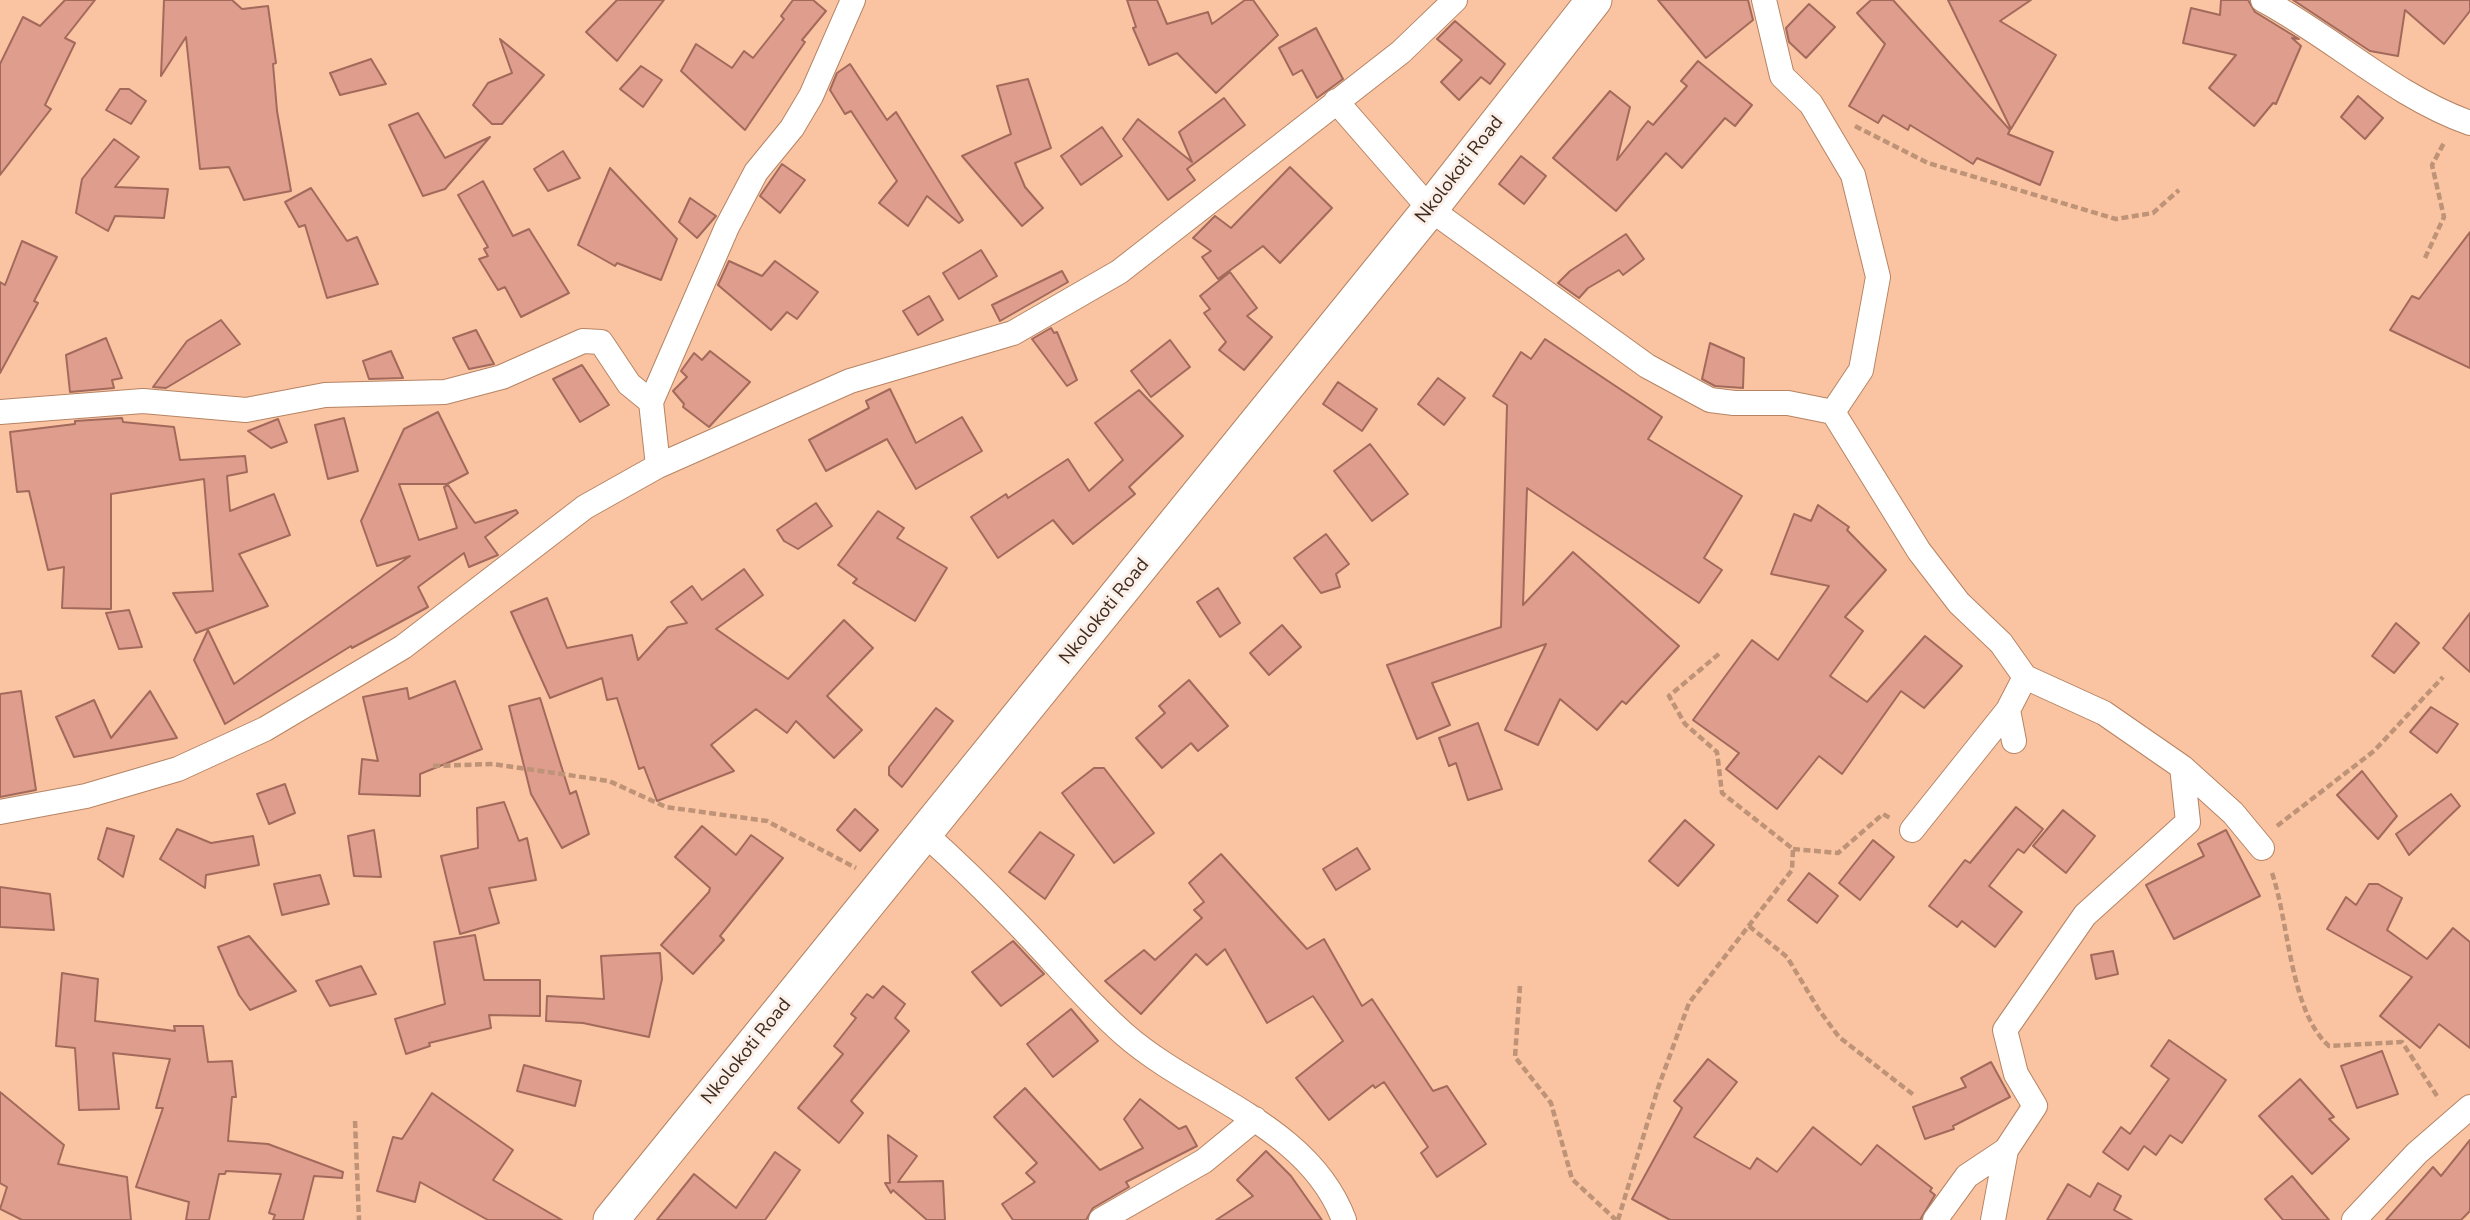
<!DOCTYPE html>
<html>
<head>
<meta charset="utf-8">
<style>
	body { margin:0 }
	canvas { display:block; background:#fac4a2 }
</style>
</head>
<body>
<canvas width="2470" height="1220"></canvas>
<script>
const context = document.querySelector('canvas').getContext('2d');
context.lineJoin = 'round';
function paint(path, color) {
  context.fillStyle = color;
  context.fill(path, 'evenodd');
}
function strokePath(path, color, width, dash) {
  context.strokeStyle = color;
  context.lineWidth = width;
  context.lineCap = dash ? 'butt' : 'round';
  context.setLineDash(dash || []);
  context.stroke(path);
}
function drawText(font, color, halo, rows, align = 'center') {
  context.font = font + ' "Nunito Sans",sans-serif';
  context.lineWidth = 6;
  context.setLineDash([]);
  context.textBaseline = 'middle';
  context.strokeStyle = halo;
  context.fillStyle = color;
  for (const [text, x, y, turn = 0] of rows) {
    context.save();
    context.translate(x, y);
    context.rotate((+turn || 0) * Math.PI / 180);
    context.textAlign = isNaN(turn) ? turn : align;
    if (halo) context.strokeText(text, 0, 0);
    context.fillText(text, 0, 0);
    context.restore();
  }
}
const building = new Path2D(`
	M65 0H95L65 38 75 43 45 105 51 109 0 175V64L23 17 40 26Z
	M164 0H232L242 9 268 6 276 63 273 64 277 111 291 191 244 200 229 167 200 169 186 37 161 76Z
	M617 0H664L617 61 586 32Z
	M793 0H813L826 11 802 40 805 42 745 130 681 71 696 44 732 68 744 51 753 58 784 19 781 16Z
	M1127 0H1157L1167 24 1208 12 1212 24 1245 0H1253L1278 35 1216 93 1177 53 1149 65 1133 28 1136 27Z
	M1658 0H1748L1753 20 1706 58Z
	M1871 0H1893L2010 130 2008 134 2053 152 2040 185 1977 158 1973 164 1910 125 1908 130 1883 115 1878 123 1849 106 1885 44 1857 13Z
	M1948 0H2031L2000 21 2056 55 2011 129Z
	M2221 0H2248L2255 12 2299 39 2292 38 2301 46 2276 104 2273 103 2254 126 2209 88 2236 55 2183 43 2191 8 2220 15Z
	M2293 0H2470V11L2444 44 2405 10 2398 56 2370 51Z
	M1809 4 1835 27 1806 58 1789 42 1786 28Z
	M1455 21 1505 64 1490 84 1481 77 1459 100 1441 82 1462 60 1437 39Z
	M1316 28 1343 79 1317 98 1302 70 1293 75 1279 48Z
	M500 39 544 75 502 124H492L473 105 488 83 512 73Z
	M371 59 386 84 340 95 330 73Z
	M1698 61 1752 105 1735 126 1725 118 1682 168 1666 153 1616 211 1553 158 1610 91 1630 107 1617 160 1648 121 1653 125 1687 86 1681 81Z
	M850 64 887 120 896 112 963 220 959 223 927 196 908 226 879 203 897 181 851 111 845 114 830 90 837 73Z
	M641 66 662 80 643 107 620 89Z
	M1028 79 1051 148 1015 163 1025 187 1043 208 1022 226 962 156 1011 134 997 86Z
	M120 89H129L146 101 131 124 106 110Z
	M2358 96 2383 118 2365 139 2341 117Z
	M1224 98 1245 125 1187 169 1195 180 1168 200 1123 139 1138 119 1192 162 1179 132Z
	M418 113 445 158 490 137 445 189 423 196 389 125Z
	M1102 127 1122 156 1081 185 1061 156Z
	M114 139 139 157 115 187 168 189 164 218 115 216 108 231 76 213 82 179Z
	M563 151 580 178 548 191 534 169Z
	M1521 156 1546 176 1524 204 1499 184Z
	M782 164 805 180 780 213 760 196Z
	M1290 167 1332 208 1280 263 1263 246 1218 279 1202 257 1211 251 1193 238 1215 216 1231 228Z
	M610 168 677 239 661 280 617 263 615 266 578 245Z
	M483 181 513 236 529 229 569 293 521 317 505 287 498 290 479 259 488 256 484 249 488 247 458 195Z
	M311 188 347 241 357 237 378 284 327 298 305 225 299 227 285 202Z
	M690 198 716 216 697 238 679 222Z
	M2470 232V368L2390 330 2412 296 2419 299Z
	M1626 234 1644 259 1623 275 1619 270 1588 288 1579 298 1558 283 1570 271Z
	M22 241 57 257 34 301 38 303 0 373V282L5 285Z
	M981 250 997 276 959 299 943 273Z
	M729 261 762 276 775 261 818 292 797 319 787 312 771 330 718 285Z
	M1062 271 1068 282 1000 321 992 305Z
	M1230 272 1257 308 1247 316 1272 337 1244 370 1219 350 1226 342 1204 313 1210 309 1200 296Z
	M929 296 943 320 918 335 903 311Z
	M221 320 240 344 166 388 153 387 187 341Z
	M1051 328 1054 333 1057 332 1077 380 1067 386 1032 339Z
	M476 330 494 364 469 369 453 338Z
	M106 338 122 378 112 380 114 388 70 392 66 355Z
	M1545 339 1662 417 1648 439 1742 496 1704 558 1722 570 1699 603 1527 488 1523 605 1573 552 1679 646 1626 704 1622 701 1597 730 1560 699 1538 745 1505 730 1546 644 1432 683 1450 725 1417 739 1387 665 1501 627 1507 405 1493 396 1521 352 1531 359Z
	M1170 340 1190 367 1151 397 1131 371Z
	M1710 343 1744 358 1743 388 1715 386 1702 379Z
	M391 351 403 378 369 379 363 361Z
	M710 351 750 382 709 427 683 407 684 404 673 391 687 377 681 371 694 353 702 360Z
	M582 365 609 405 580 422 553 379Z
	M1438 378 1465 398 1444 425 1418 404Z
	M1338 382 1377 409 1362 431 1323 404Z
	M890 389 916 443 962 417 982 451 916 489 887 439 826 471 809 440 869 408 866 401Z
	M1139 390 1183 436 1129 487 1135 494 1073 544 1053 520 998 558 971 517 1006 494 1008 498 1068 459 1089 491 1123 460 1095 423Z
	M438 412 468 473 447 484H399L419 540 457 528 444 487 448 485 475 523 516 510 518 513 485 537 498 555 469 567 464 553 418 587 428 607 352 648 351 646 225 724 194 660 208 630 234 684 410 556 377 566 361 521 404 429Z
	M122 418 123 422 174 427 180 460 245 456 247 472 227 476 230 511 274 494 290 535 239 554 268 606 196 633 173 593 213 591 204 479 111 494V609L62 608 64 567 48 570 29 491 17 492 10 432 75 424V421Z
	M344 418 358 471 328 479 315 425Z
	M278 419 287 442 271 448 248 431Z
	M1370 444 1408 494 1372 521 1334 471Z
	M816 503 832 526 798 549 784 541 777 530Z
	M1818 505 1849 527 1847 530 1886 570 1845 617 1863 631 1830 676 1867 702 1925 636 1962 666 1924 708 1901 691 1842 774 1819 756 1777 809 1726 769 1739 753 1693 720 1752 640 1778 660 1829 586 1771 574 1794 514 1811 521Z
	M878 511 904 528 897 538 947 568 915 621 853 583 857 579 838 565Z
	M1326 534 1349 564 1336 574 1340 587 1321 593 1294 558Z
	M744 569 763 595 716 629 788 679 844 620 873 648 827 696 862 730 834 758 796 721 787 733 756 709 711 745 734 771 657 801 644 767 639 769 617 698 607 700 602 678 550 698 511 612 547 598 567 648 632 635 638 660 668 627 687 623 671 602 692 586 702 600Z
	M1218 588 1240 623 1220 637 1197 602Z
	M129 610 142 647 119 649 106 613Z
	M2470 613V672L2443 648Z
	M2396 623 2419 643 2394 673 2372 656Z
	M1282 625 1301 647 1269 675 1250 653Z
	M1189 680 1228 726 1198 751 1191 743 1162 768 1136 738 1165 713 1159 706Z
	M455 681 482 749 420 774V796L359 794 362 759 378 761 363 697 407 688 409 699Z
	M21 691 36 790 0 797V694Z
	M150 691 177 738 74 757 56 717 94 700 111 738Z
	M540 698 570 794 576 791 589 834 562 848 531 794 509 706Z
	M2431 707 2458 724 2437 753 2410 732Z
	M936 708 953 721 902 787 889 775V767Z
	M1478 723 1502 789 1468 800 1456 763 1449 766 1439 738Z
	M1094 768H1104L1154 833 1114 863 1062 793Z
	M2362 771 2397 816 2378 839 2337 795Z
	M285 784 295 813 269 824 257 794Z
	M2451 794 2460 806 2409 855 2396 834Z
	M504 802 519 841 527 838 536 880 489 888 499 923 460 934 441 856 478 848 477 808Z
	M2016 807 2043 829 2024 853 2018 849 1989 886 2022 912 1995 947 1962 921 1957 927 1929 906 1965 860 1970 863Z
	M855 809 878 830 860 851 837 830Z
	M2063 810 2095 836 2066 873 2033 846Z
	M1685 820 1714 845 1678 886 1649 861Z
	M702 826 736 855 751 835 783 858 720 936 724 940 693 974 661 945 709 892 710 888 675 857Z
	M107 828 134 836 123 877 98 859Z
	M177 829 211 843 253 836 259 865 206 875 205 888 160 859Z
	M374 830 381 877 354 876 348 836Z
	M2226 830 2260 896 2174 939 2146 885 2204 856 2198 844Z
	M1040 832 1074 855 1045 899 1009 872Z
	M1873 840 1894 857 1860 900 1839 883Z
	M1357 848 1370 869 1336 890 1323 869Z
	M1221 854 1307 949 1324 939 1362 1006 1372 999 1433 1091 1447 1086 1486 1144 1437 1177 1421 1153 1428 1147 1384 1082 1375 1088 1373 1085 1329 1120 1296 1078 1343 1041 1313 996 1267 1023 1225 949 1207 965 1196 954 1141 1014 1105 981 1144 950 1155 960 1202 918 1194 910 1204 902 1189 883Z
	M1809 873 1838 896 1817 923 1788 900Z
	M320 875 329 904 282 915 274 884Z
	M2369 884H2378L2402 898 2387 930 2427 959 2453 928 2470 942V1048L2439 1024 2420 1048 2380 1016 2412 977 2327 929 2346 897 2356 905Z
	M0 887 50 894 54 930 0 927Z
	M475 935 484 980H540V1016L489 1015 491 1028 429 1043 430 1046 406 1054 395 1019 445 1004 434 942Z
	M249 936 296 991 250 1010 239 995 218 947Z
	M1013 941 1044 974 1001 1006 972 972Z
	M2113 951 2118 974 2096 979 2091 955Z
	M660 953 662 979 649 1037 583 1023 546 1021 547 996 604 999 601 956Z
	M361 966 376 994 330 1006 316 981Z
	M62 973 98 979 95 1021 175 1031 174 1026H203L208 1062 232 1061 236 1097H232L228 1141 268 1144 343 1172 342 1178 314 1176 303 1220H273L275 1215 269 1213 281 1174 226 1171 225 1174H219L209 1220H186L189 1202 136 1187 163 1108H156L170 1059 113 1053 119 1109 79 1110 75 1048 56 1046Z
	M883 986 905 1004 895 1018 909 1031 851 1101 863 1113 839 1143 798 1108 843 1054 834 1046 856 1018 851 1014 867 994 873 998Z
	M1071 1009 1098 1041 1053 1077 1027 1044Z
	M2169 1040 2226 1080 2182 1143 2170 1135 2156 1155 2144 1146 2128 1170 2103 1152 2121 1127 2130 1134 2169 1079 2151 1066Z
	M2382 1051 2398 1094 2357 1108 2341 1066Z
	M1708 1059 1737 1082 1694 1137 1750 1169 1757 1158 1777 1172 1813 1127 1861 1165 1877 1145 1932 1188 1930 1191 1935 1195 1920 1220H1670L1632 1199 1682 1108 1674 1101Z
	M1991 1062 2010 1097 1953 1126 1954 1129 1925 1139 1913 1107 1966 1087 1961 1078Z
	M524 1065 581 1081 575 1106 517 1091Z
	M2300 1079 2334 1117 2329 1119 2349 1139 2312 1174 2259 1116Z
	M1025 1088 1100 1170 1143 1148 1124 1119 1140 1099 1179 1129 1186 1126 1197 1146 1126 1182 1129 1187 1093 1208 1086 1220H1013L1002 1204 1035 1182 1026 1173 1037 1163 994 1117Z
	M0 1092 64 1145 58 1164 127 1177 131 1220H22L0 1209 7 1187 0 1183Z
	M432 1093 513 1150 493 1180 562 1220H488L420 1182 415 1202 377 1191 393 1137 402 1139Z
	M888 1135 917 1156 898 1182 943 1181 945 1220H927L893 1190 891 1193 885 1183H890Z
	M2470 1140V1211L2461 1220H2386L2433 1167 2441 1176Z
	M1266 1151 1291 1176 1322 1220H1216L1253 1196 1237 1180Z
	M775 1152 800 1170 765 1220H657L694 1174 736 1208Z
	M2292 1176 2329 1220H2283L2265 1199Z
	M2098 1183 2121 1196 2114 1210 2132 1220H2047L2068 1184 2090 1197Z`);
paint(building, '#de9d8d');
strokePath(building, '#a36a5c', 2);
const street = new Path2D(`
	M1764 0 1782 76 1811 104 1853 175 1878 277 1861 370 1833 412
	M2263 0C2334 38 2394 96 2470 123
	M1336 101 1430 209 1647 366 1710 400 1734 403H1788L1833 412 1919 551 1959 603 2001 643 2025 677 2104 713 2182 767 2233 813 2262 848
	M0 412 143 401 246 410 325 395 445 392 502 377 583 341 601 342 629 384 651 402
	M658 466 651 402 727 227 756 172 792 128 811 96 853 0
	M2008 710 2014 741
	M0 812 86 796 178 769 265 729 403 647 585 507 658 466 850 381 1013 333 1119 272 1401 52 1455 0
	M1912 830 2008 710 2025 677
	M925 834C954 860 982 887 1009 915 1048 954 1083 998 1124 1034 1194 1096 1309 1125 1344 1220
	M1101 1220 1204 1161 1255 1119
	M1935 1220 1967 1176 2006 1150 2035 1106 2016 1074 2005 1030 2085 915 2188 822 2182 767
	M1993 1220 2006 1150
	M2354 1220 2417 1153 2470 1107`);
const secondary = new Path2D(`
	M611 1220 1430 209 1594 0`);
strokePath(street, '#b68463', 26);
strokePath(secondary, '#b68463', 37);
strokePath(new Path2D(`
	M1855 126 1928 163 2116 219 2153 213 2179 190
	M2425 258 2444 217 2432 165 2445 141
	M433 766 493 764 609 781 666 807 767 821 856 868
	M2277 826 2374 751 2443 677
	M1793 849 1838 853 1883 814 1890 818
	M2272 873C2289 922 2290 1012 2329 1046L2402 1042 2439 1099
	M1749 926 1787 957 1819 1010 1839 1037 1915 1096
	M1520 986 1515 1057 1551 1103 1572 1179 1616 1220
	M355 1121 359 1220
	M1618 1220 1658 1088 1689 1003 1792 870 1793 849 1722 793 1717 752 1685 724 1669 696 1720 653`), '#be9377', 4.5, [7, 3.5]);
strokePath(street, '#fff', 24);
strokePath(secondary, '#fff', 35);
drawText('19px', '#402c1e', '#fbf0e9', [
	["Nkolokoti Road",1460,170,-52],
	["Nkolokoti Road",1105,612,-51],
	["Nkolokoti Road",747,1052,-51]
]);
</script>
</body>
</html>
